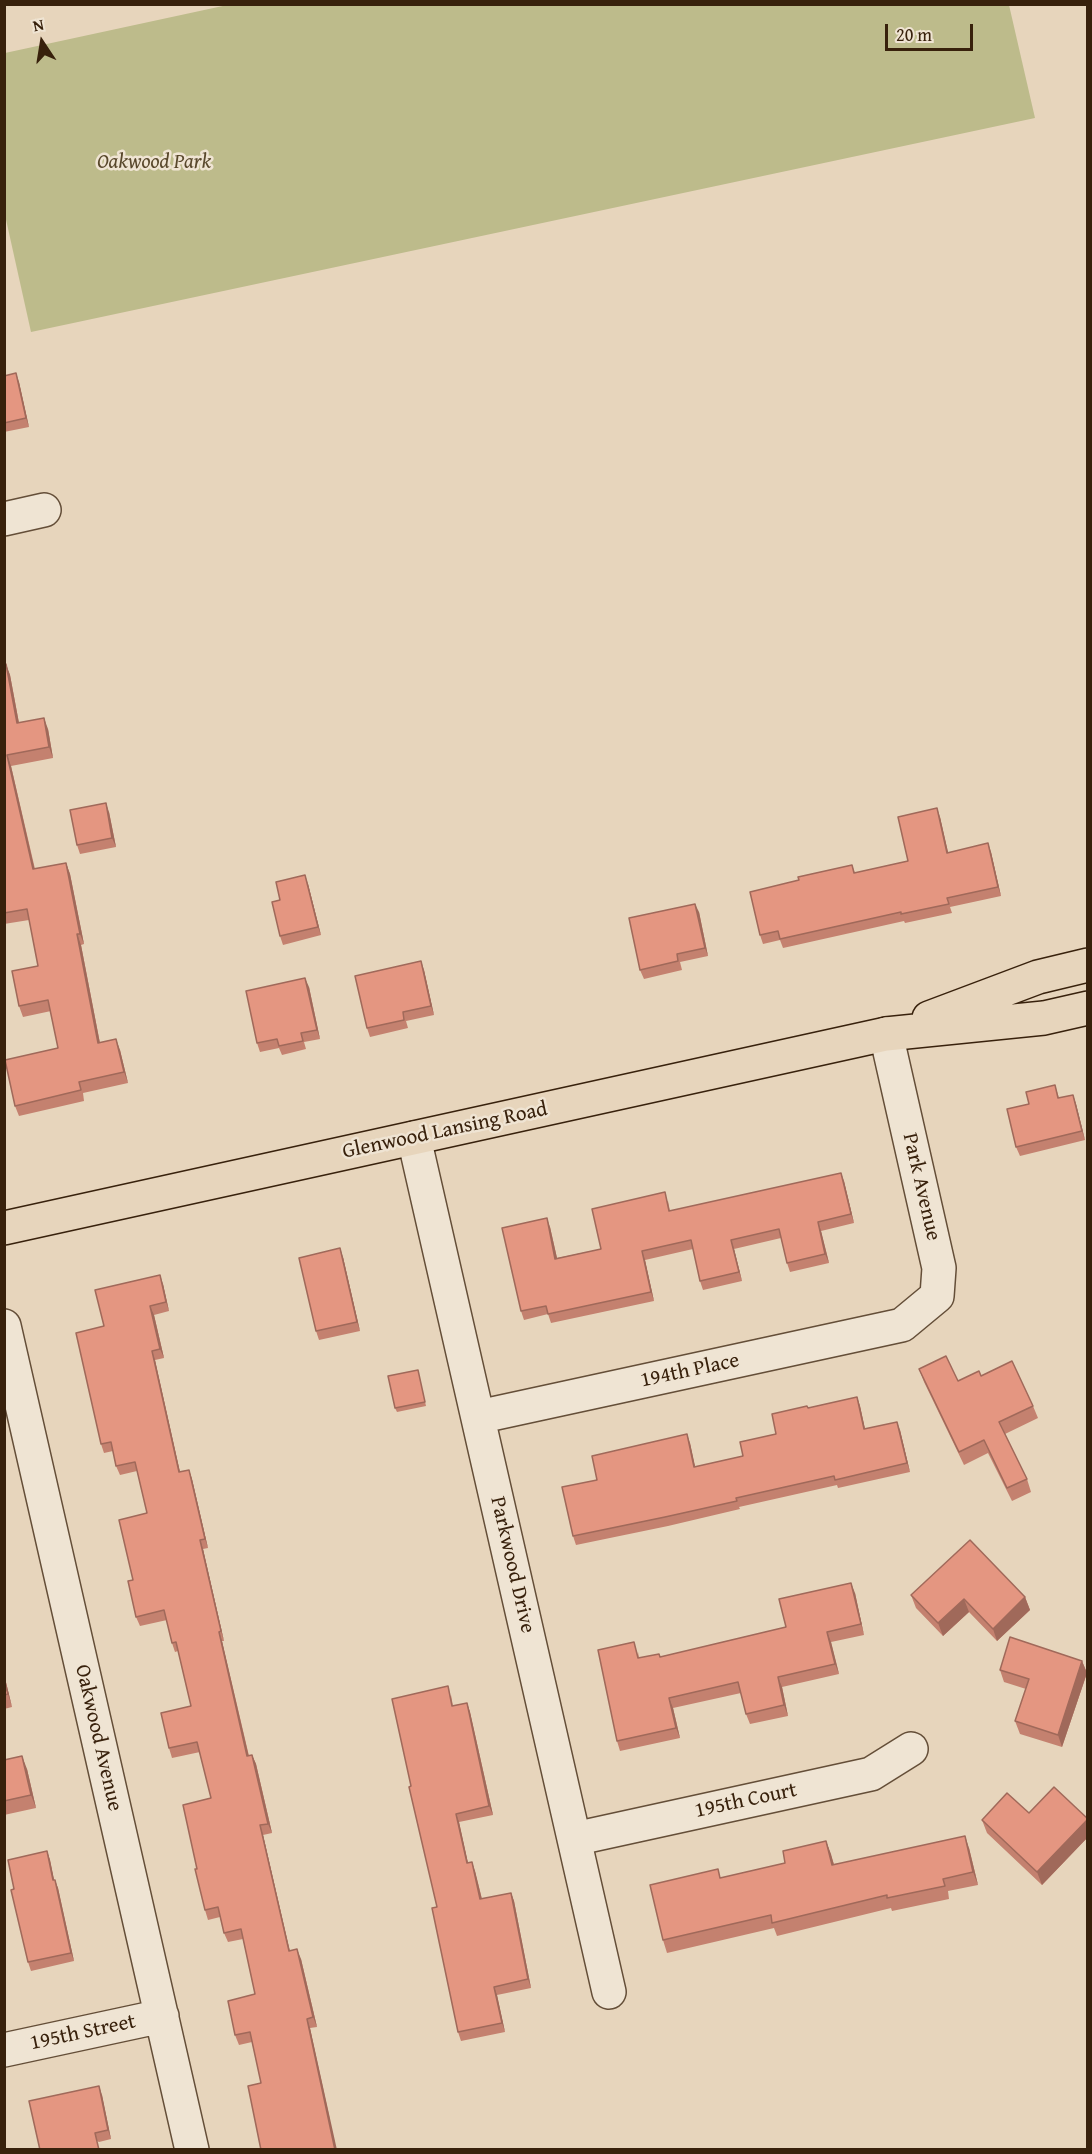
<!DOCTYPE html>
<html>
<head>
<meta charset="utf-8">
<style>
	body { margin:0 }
	#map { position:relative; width:1092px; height:2154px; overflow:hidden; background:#e7d5bc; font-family:"Gentium Book Plus",serif }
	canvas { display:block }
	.frame { position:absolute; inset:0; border:6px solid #38210c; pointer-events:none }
	.north { position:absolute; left:12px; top:12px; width:60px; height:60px; -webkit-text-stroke:4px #efe4d3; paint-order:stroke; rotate:348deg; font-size:16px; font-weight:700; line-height:24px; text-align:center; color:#38210c }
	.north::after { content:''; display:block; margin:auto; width:21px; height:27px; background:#38210c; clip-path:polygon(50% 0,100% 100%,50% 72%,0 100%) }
	.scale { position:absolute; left:885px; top:24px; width:88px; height:27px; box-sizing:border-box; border:3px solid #38210c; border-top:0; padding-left:8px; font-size:18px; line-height:21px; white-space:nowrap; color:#38210c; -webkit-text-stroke:4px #efe4d3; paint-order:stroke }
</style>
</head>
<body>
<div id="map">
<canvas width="1092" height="2154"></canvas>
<div class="frame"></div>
<div class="north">N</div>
<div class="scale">20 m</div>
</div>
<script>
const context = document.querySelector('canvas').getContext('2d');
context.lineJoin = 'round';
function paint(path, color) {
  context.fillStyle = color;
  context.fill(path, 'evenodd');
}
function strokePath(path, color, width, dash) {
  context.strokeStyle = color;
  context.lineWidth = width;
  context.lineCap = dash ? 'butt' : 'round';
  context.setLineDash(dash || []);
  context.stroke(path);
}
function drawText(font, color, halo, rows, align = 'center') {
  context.font = font + ' "Gentium Book Plus",serif';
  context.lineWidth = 5;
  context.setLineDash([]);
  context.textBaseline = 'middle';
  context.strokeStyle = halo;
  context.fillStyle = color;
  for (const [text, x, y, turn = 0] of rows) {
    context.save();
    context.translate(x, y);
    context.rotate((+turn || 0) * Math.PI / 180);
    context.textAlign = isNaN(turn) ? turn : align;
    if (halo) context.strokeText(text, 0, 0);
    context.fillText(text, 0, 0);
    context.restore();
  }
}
paint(new Path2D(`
	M232 4 1009 5 1035 118 31 332 5 215V53Z`), '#bdbb8b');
const minor = new Path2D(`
	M4 519 44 510
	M414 1138 609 1992
	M4 1326 192 2150
	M478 1417 902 1325 937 1296 939 1268 886 1034
	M574 1839 871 1774 911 1749
	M4 2050 162 2016`);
const major = new Path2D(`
	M929 1018 1038 977 1088 965
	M4 1228 886 1034 1044 1018 1088 1008`);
strokePath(minor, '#644e38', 36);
strokePath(major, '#38210c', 36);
strokePath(minor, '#efe4d3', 33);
strokePath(major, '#e7d5bc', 33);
paint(new Path2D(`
	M4 376 19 382 29 427 4 432Z
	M4 660 10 675 19 723 48 729 53 758 11 766 35 869 66 863 70 874 84 944 81 945 100 1043 120 1050 128 1083 83 1093 84 1101 19 1116 15 1106 58 1048 51 1011 23 1017 19 1006 38 966 29 920 4 924Z
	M109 812 116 847 80 854 77 845Z
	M940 817 948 852H991L1001 896 950 907 952 913 905 923 904 921 783 948 780 940 763 944 760 935 799 880 852 865 855 873 908 861Z
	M308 884 321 935 283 945 280 936V900Z
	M699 912 708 956 680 962 682 970 644 979 640 970Z
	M424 970 434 1015 406 1021 408 1028 370 1037 367 1028Z
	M309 987 320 1039 304 1042 306 1049 282 1055 279 1048 260 1052 257 1043Z
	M1055 1085 1059 1098 1073 1095 1076 1104 1085 1140 1020 1156 1016 1147 1029 1104Z
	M844 1181 854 1223 821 1231 829 1263 790 1272 787 1263 781 1238 734 1249 742 1281 703 1290 700 1281 693 1249 645 1260 654 1301 551 1323 548 1314 524 1320 521 1311 550 1227 557 1258 601 1249 668 1201 670 1211Z
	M343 1257 360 1331 319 1340 316 1331Z
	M163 1284 169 1311 154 1315 164 1358 155 1360 180 1472 189 1470 192 1479 208 1548 203 1549 224 1641H222L249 1756 252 1755 256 1764 272 1833 263 1835 290 1951 301 1959 317 2027 310 2028 330 2120 261 2083 252 2042 239 2045 235 2035 255 1994 243 1939 228 1942 224 1933 220 1917 208 1920 205 1910 197 1869 211 1798 200 1752 172 1758 169 1748 191 1706 178 1651 175 1652 172 1643 167 1620 140 1626 136 1617 133 1580 147 1513 137 1471 120 1475 116 1466 113 1451 104 1453 101 1444 104 1326Z
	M919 1369 958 1381 981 1376 1033 1406 1038 1418 1005 1434 1027 1479 1031 1492 1012 1501 988 1453 964 1465 924 1382Z
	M418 1370 426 1406 397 1412 395 1408Z
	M857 1397 860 1406 865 1429 900 1430 910 1472 838 1488 837 1485 739 1507 740 1509 668 1526 576 1545 573 1536 597 1480 690 1443 695 1467 743 1456 776 1434 808 1408Z
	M855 1593 864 1635 831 1642 839 1674 782 1687 788 1716 750 1724 746 1714 741 1693 673 1708 680 1738 620 1751 617 1741 638 1652 639 1658 660 1657 786 1627Z
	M911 1595 1025 1597 1030 1610 997 1641 969 1612 943 1636 916 1608Z
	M1082 1661 1087 1673 1062 1747 1020 1734 1015 1721 1026 1689 1004 1682 1000 1670Z
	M4 1674 12 1707 4 1709Z
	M451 1695 453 1706 467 1703 470 1712 493 1815 459 1822 468 1863 475 1871 482 1899 511 1893 514 1901 531 1988 497 1995 505 2032 461 2041 458 2032 437 1907 411 1786Z
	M4 1760 27 1769 36 1808 4 1815Z
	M1029 1813 1088 1818V1837L1042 1885 987 1833 982 1820Z
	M826 1841 834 1864 969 1848 978 1885 948 1891 949 1899 892 1911 891 1908 777 1936 774 1928 667 1953 663 1940 721 1878 785 1863Z
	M47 1851 50 1860 54 1880 58 1888 74 1961 31 1971 28 1962 14 1889Z
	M102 2095 111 2139 99 2142 29 2101Z`), '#c4816f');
paint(new Path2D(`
	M16 373 19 382 29 427 26 418Z
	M6 664 10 675 21 734 17 723Z
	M44 718 48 729 53 758 49 747Z
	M7 755 11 766 37 880 33 869Z
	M106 803 109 812 116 847 112 838Z
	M937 808 940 817 950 861 947 853Z
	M988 843 991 852 1001 896 998 887Z
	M66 863 70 874 84 944 80 934Z
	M305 875 308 884 321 935 318 927Z
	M695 904 699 912 708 956 705 948Z
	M77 934 81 945 102 1054 98 1043Z
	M421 961 424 970 434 1015 431 1006Z
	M305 978 309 987 320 1039 317 1030Z
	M116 1039 120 1050 128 1083 124 1072Z
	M1073 1095 1076 1104 1085 1140 1082 1131Z
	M841 1173 844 1181 854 1223 851 1214Z
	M547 1218 550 1227 559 1267 555 1259Z
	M818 1222 821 1231 829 1263 825 1254Z
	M731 1240 734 1249 742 1281 739 1272Z
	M340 1248 343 1257 360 1331 357 1322Z
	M642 1251 645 1260 654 1301 651 1292Z
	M160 1275 163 1284 169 1311 166 1302Z
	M150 1306 154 1315 164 1358 160 1349Z
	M152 1351 155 1360 182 1481 179 1472Z
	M857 1397 860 1406 867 1438 864 1429Z
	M897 1422 900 1430 910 1472 907 1463Z
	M687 1434 690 1443 697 1475 694 1467Z
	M189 1470 192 1479 208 1548 205 1539Z
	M200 1540 203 1549 224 1641 221 1631Z
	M851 1583 855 1593 864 1635 861 1624Z
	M1025 1597 1030 1610 997 1641 993 1629Z
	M964 1599 969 1612 943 1636 938 1623Z
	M219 1632 222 1641 251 1766 247 1756Z
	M827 1632 831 1642 839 1674 835 1664Z
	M1082 1661 1087 1673 1062 1747 1058 1735Z
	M4 1674 12 1707 4 1681Z
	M778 1677 782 1687 788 1716 784 1705Z
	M669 1698 673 1708 680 1738 676 1728Z
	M467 1703 470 1712 493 1815 489 1806Z
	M252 1755 256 1764 272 1833 268 1824Z
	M22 1756 27 1769 36 1808 31 1795Z
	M456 1814 459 1822 470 1872 467 1863Z
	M1088 1819V1837L1042 1885 1037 1872Z
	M260 1825 263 1835 292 1961 289 1951Z
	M965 1836 969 1848 978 1885 973 1872Z
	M826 1841 831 1854 837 1877 832 1865Z
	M47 1851 50 1860 56 1889 53 1880Z
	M472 1862 475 1871 484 1908 480 1899Z
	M55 1880 58 1888 74 1961 71 1953Z
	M511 1893 514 1901 531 1988 528 1979Z
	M297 1949 301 1959 317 2027 313 2017Z
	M494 1987 497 1995 505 2032 502 2023Z
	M307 2019 310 2028 337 2150H335Z
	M99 2086 102 2095 111 2139 108 2130Z`), '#a0695a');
const building = new Path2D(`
	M16 373 26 418 4 423V376Z
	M6 664 17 723 44 718 49 747 7 755 33 869 66 863 80 934H77L98 1043 116 1039 124 1072 79 1082 81 1090 15 1106 5 1060 58 1048 48 1000 19 1006 12 971 38 966 27 909 4 913V665Z
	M106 803 112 838 77 845 70 810Z
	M937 808 947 853 988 843 998 887 947 898 949 904 901 914V912L780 939 778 931 760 935 750 892 799 880 798 877 852 865 854 873 908 861 898 817Z
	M305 875 318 927 280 936 272 902 280 900 276 882Z
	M695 904 705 948 677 954 678 961 640 970 629 918Z
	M421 961 431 1006 403 1012 404 1020 367 1028 355 976Z
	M305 978 317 1030 301 1033 303 1041 279 1046 277 1039 257 1043 246 991Z
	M1055 1085 1058 1098 1073 1095 1082 1131 1016 1147 1007 1109 1029 1104 1026 1092Z
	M841 1173 851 1214 818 1222 825 1254 787 1263 779 1229 731 1240 739 1272 700 1281 691 1240 642 1251 651 1292 548 1314 546 1306 521 1311 502 1228 547 1218 555 1259 601 1249 592 1209 665 1192 669 1211Z
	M340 1248 357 1322 316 1331 299 1258Z
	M160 1275 166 1302 150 1306 160 1349 152 1351 179 1472 189 1470 205 1539 200 1540 221 1631 219 1632 247 1756 252 1755 268 1824 260 1825 289 1951 297 1949 313 2017 307 2019 335 2150H261L248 2086 261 2083 250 2032 235 2035 228 2001 255 1994 241 1929 224 1933 218 1907 205 1910 195 1869H197L183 1805 211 1798 197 1742 169 1748 161 1713 191 1706 176 1642 172 1643 164 1610 136 1617 128 1581 133 1580 119 1520 147 1513 135 1462 116 1466 111 1442 101 1444 76 1333 104 1326 95 1290Z
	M946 1356 958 1381 979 1371 981 1376 1012 1361 1033 1406 999 1422 1027 1479 1007 1488 984 1440 959 1452 919 1369Z
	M418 1370 425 1402 395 1408 388 1376Z
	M857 1397 864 1429 897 1422 907 1463 835 1480 834 1476 736 1498 737 1501 665 1517 573 1536 562 1487 597 1480 592 1456 687 1434 694 1467 743 1456 740 1442 776 1434 772 1414 807 1406 808 1408Z
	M970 1540 1025 1597 993 1629 964 1599 938 1623 911 1595Z
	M851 1583 861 1624 827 1632 835 1664 778 1677 784 1705 746 1714 738 1682 669 1698 676 1728 617 1741 598 1650 634 1642 638 1658 659 1654 660 1657 786 1627 779 1599Z
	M1010 1637 1082 1661 1058 1735 1015 1721 1029 1679 1000 1670Z
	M4 1681 8 1694 4 1695Z
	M448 1686 452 1706 467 1703 489 1806 456 1814 467 1863 472 1862 480 1899 511 1893 528 1979 494 1987 502 2023 458 2032 432 1908 437 1907 409 1787 411 1786 392 1699Z
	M22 1756 31 1795 4 1801V1760Z
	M1054 1787 1088 1819 1037 1872 982 1820 1007 1793 1029 1813Z
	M965 1836 973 1872 943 1879 945 1886 887 1898V1895L772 1923 771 1915 663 1940 650 1885 718 1869 720 1878 785 1863 783 1851 826 1841 832 1865Z
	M47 1851 53 1880H55L71 1953 28 1962 11 1890 14 1889 8 1860Z
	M99 2086 108 2130 95 2133 99 2150H40L29 2101Z`);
paint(building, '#e49681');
strokePath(building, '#a0695a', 1.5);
drawText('italic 21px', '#59482c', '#efe4d3', [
	["Oakwood Park",154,163]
]);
drawText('21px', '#38210c', '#efe4d3', [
	["Glenwood Lansing Road",445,1131,-12],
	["Park Avenue",921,1187,77],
	["194th Place",690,1371,-12],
	["Parkwood Drive",512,1565,77],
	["Oakwood Avenue",98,1738,77],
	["195th Court",746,1801,-12],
	["195th Street",83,2033,-12]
]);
</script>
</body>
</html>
